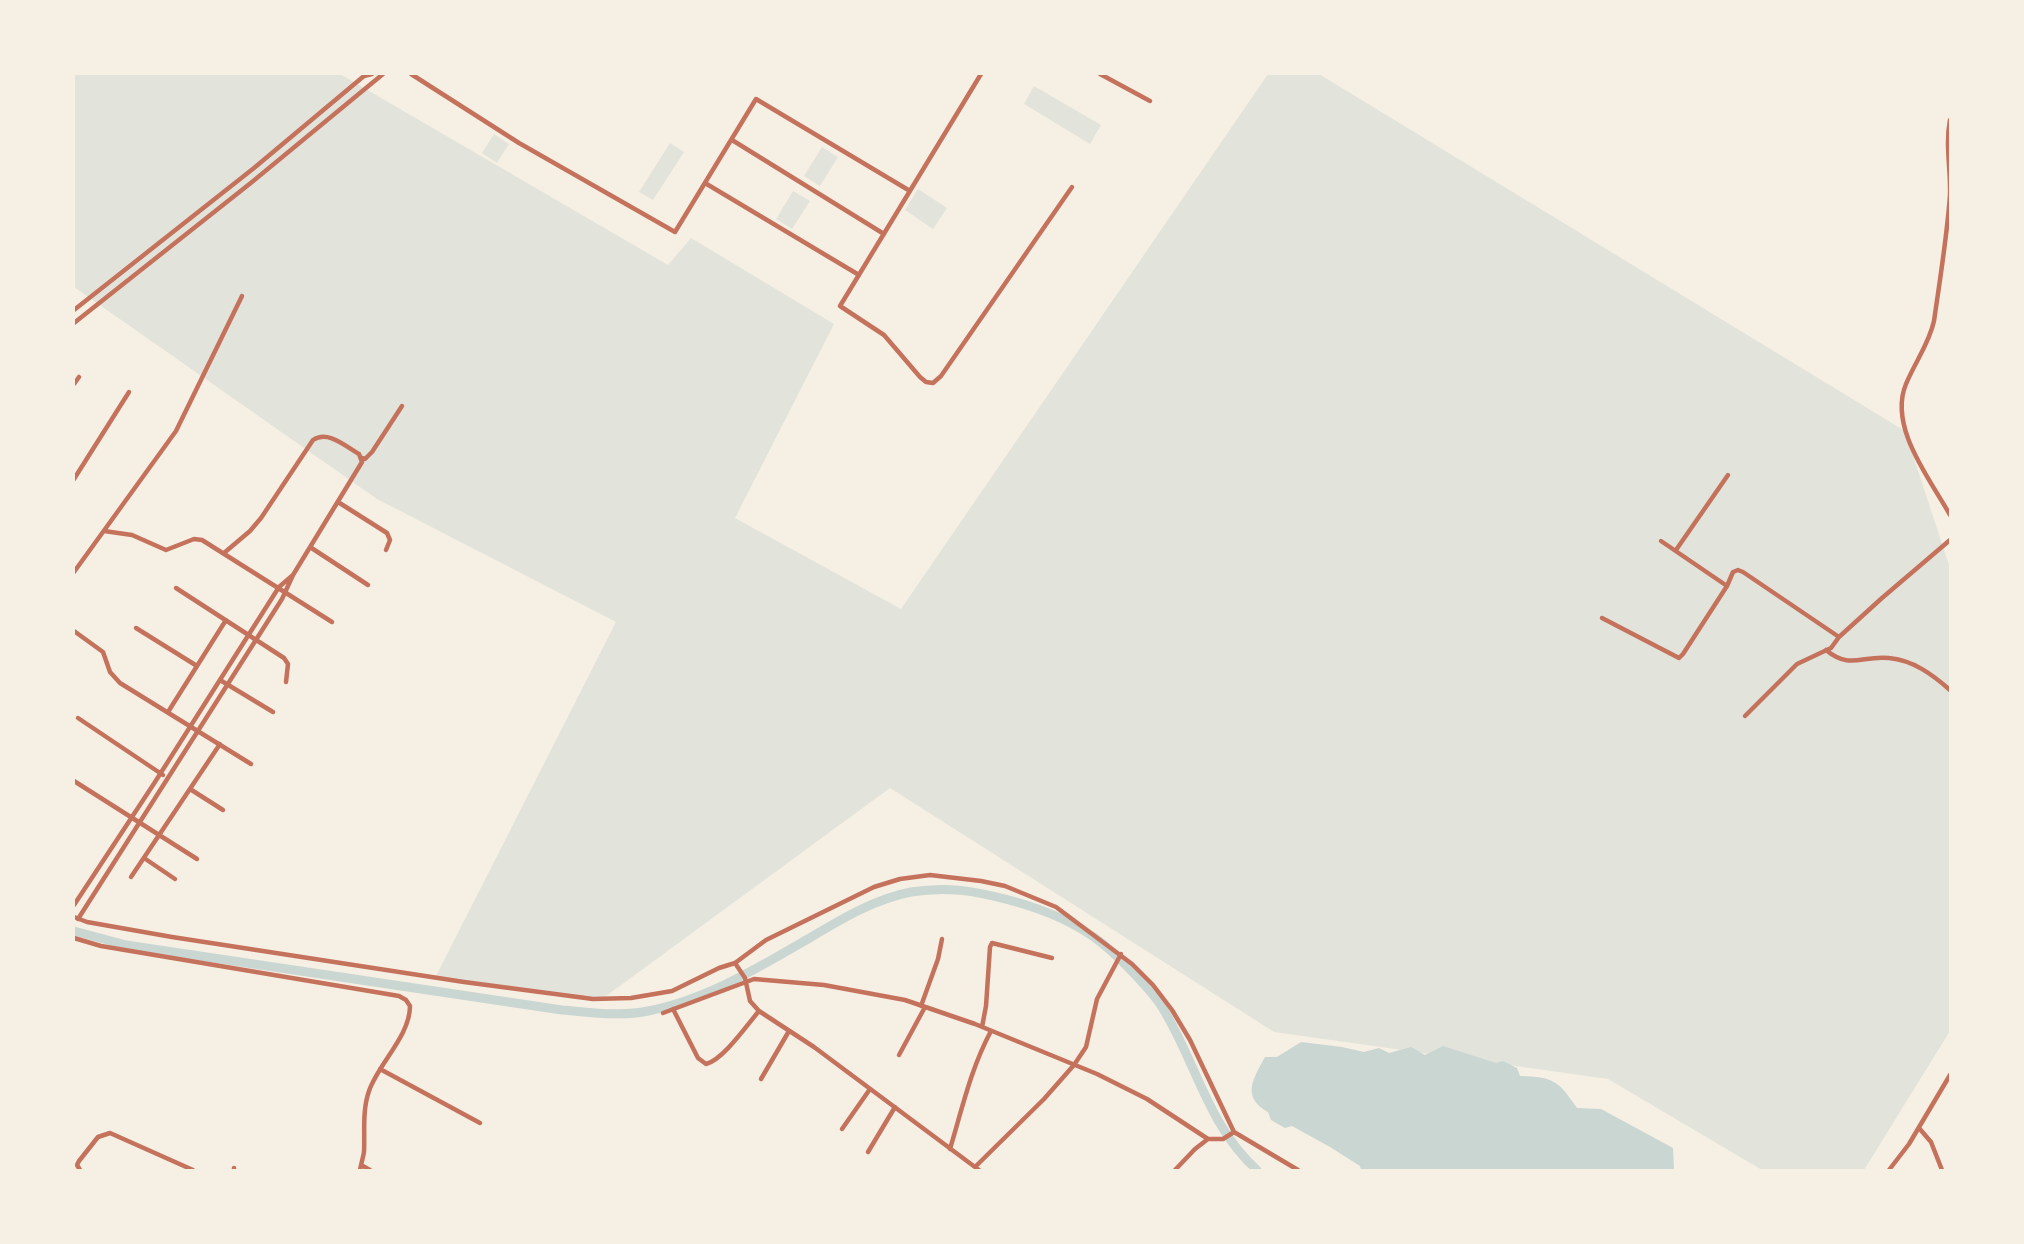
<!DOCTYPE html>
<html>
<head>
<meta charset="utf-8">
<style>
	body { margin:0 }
	#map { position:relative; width:2024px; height:1244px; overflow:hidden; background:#f6efe4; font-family:"Public Sans",sans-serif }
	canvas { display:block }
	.frame { position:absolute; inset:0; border:75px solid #f6efe4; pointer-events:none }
</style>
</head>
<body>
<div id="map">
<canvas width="2024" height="1244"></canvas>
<div class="frame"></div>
</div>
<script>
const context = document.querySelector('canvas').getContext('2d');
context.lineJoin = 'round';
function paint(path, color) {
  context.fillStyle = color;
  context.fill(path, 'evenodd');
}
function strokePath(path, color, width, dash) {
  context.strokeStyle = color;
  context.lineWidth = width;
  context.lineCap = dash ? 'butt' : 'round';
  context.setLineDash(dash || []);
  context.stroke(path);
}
paint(new Path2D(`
	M74 74H340L668 265 691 238 834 324 735 518 901 609 1268 74H1319L1905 431 1950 568V1031L1864 1170H1762L1608 1079 1274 1032 890 788 602 999 435 978 616 622 377 499 74 287Z
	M1034 86 1101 125 1090 144 1024 104Z
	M494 134 509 144 497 163 482 153Z
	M670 143 684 152 653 200 639 192Z
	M822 147 838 157 820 186 804 176Z
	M918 189 947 208 933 229 905 210Z
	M793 191 810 201 792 229 776 219Z`), '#e2e4dc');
paint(new Path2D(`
	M1301 1042 1342 1047 1364 1052 1379 1048 1389 1053 1411 1047 1425 1055 1443 1046 1496 1063 1503 1061 1517 1068 1520 1076C1553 1077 1558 1080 1577 1108L1601 1109 1673 1148 1674 1170H1361L1360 1166 1330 1147 1292 1126 1285 1128 1271 1120 1268 1112C1241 1097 1253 1079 1265 1057H1277Z`), '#c9d6d2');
strokePath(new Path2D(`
	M74 931 126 945 562 1010C589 1012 620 1017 648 1011 705 1000 758 968 808 939 840 920 874 899 911 892 947 886 975 891 1009 900 1043 909 1076 922 1103 944 1119 957 1151 990 1162 1007 1196 1062 1208 1126 1257 1170`), '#c9d6d2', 9);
strokePath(new Path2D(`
	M411 74 519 143 675 232 756 99 910 191
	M981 74 840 306 884 335 920 377 926 382 933 383 941 376 1072 187
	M1100 74 1150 101
	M1950 120C1945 145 1951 170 1950 195 1947 237 1940 279 1934 321 1929 344 1915 362 1906 384 1888 427 1930 479 1950 515
	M732 140 884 234
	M705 183 859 275
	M74 310 254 168 364 76 372 74
	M74 323 252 182 383 74
	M74 384 79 377
	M362 458 365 459 372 452 402 406
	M74 479 129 392
	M338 502 387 533 390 540 386 550
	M104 531 132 535 166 550 194 539 202 540 332 622
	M1661 541 1727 586
	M310 547 368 585
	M1676 550 1728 475
	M224 553 250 531 261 518 313 440C328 430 345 446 359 454L362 462 293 575
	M74 572 176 431 242 296
	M176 588 284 658 288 664 286 682
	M1602 618 1679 658 1683 654 1727 586 1733 572 1738 570 1743 572 1839 637
	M136 628 197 666
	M74 631 103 652 110 672 120 683 251 764
	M1826 650C1850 670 1862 655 1889 658 1913 660 1933 675 1950 690
	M220 680 273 712
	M168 712 226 620
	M1745 716 1797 664 1831 648 1839 637 1882 598 1950 540
	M78 718 163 775
	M74 781 197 859
	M190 789 223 810
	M144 858 175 879
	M131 877 220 744
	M74 905 155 782 279 587 293 575 282 599 78 919
	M74 917 87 922 172 937 464 982 593 999 631 998 672 991 719 968 735 963 766 940 874 887 900 879 930 875 981 881 1005 886 1056 907 1132 964 1153 985 1172 1010 1190 1040 1234 1132 1298 1170
	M74 938 101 946 399 996 406 1000 410 1006C410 1036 378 1064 369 1091 362 1111 365 1132 364 1152 363 1158 361 1164 360 1170
	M735 963 745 978 750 1001 759 1011 814 1047 979 1170
	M921 1006 938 959 942 939
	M673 1009 698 1058 706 1064C723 1060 747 1025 759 1011
	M663 1013 754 979 824 985 905 1000 975 1024 1097 1074 1147 1099 1208 1139H1223L1234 1132
	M982 1027 986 1006 990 947 992 943 1052 958
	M899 1055 925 1007
	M380 1069 480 1123
	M761 1079 789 1031
	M1919 1128 1931 1142 1942 1170
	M842 1129 870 1089
	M950 1149C962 1109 971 1068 991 1031
	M868 1152 895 1107
	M361 1165 370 1170
	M975 1167 1044 1099 1074 1065 1086 1047 1097 999 1121 954
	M80 1170 77 1165 79 1161 98 1137 110 1133 193 1170
	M234 1170V1168
	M1175 1170 1195 1149 1208 1139
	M1889 1170 1909 1144 1950 1075`), '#c5725c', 4.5);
</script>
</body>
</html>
